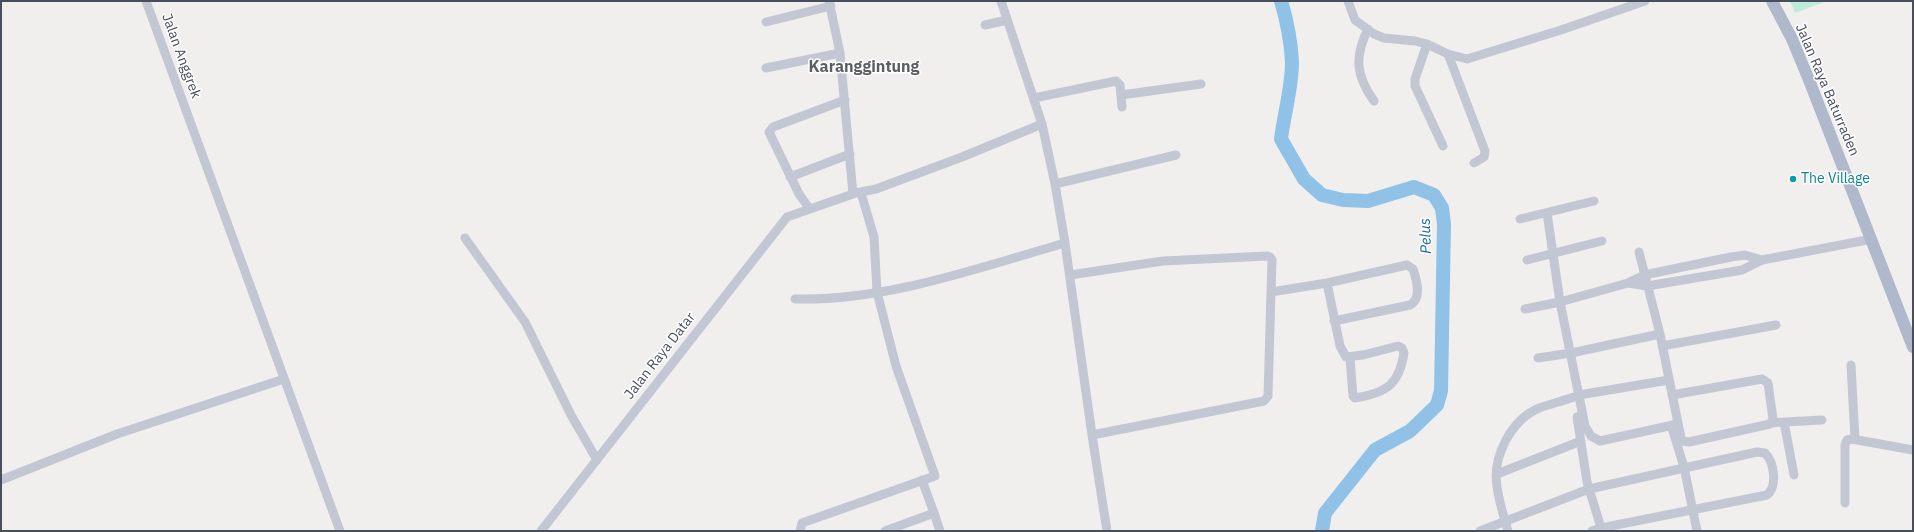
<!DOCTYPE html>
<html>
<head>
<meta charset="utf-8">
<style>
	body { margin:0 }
	#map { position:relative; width:1914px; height:532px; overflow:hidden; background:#f1efee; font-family:"IBM Plex Sans",sans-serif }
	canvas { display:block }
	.frame { position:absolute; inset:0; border:2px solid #484e5b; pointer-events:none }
</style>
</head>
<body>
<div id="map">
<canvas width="1914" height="532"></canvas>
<div class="frame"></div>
</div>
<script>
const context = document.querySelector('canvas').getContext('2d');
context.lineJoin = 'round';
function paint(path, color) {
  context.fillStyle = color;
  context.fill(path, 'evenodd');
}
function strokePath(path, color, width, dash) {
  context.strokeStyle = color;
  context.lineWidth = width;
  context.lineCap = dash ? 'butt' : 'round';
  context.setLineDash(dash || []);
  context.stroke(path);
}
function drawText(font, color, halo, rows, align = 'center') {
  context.font = font + ' "IBM Plex Sans",sans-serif';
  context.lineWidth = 3;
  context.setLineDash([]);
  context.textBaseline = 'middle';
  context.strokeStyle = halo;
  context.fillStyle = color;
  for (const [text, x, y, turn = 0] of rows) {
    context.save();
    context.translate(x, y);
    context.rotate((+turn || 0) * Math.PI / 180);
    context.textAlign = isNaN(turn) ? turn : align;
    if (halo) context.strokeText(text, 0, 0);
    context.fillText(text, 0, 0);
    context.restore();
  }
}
paint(new Path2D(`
	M1790 1H1827L1795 13Z`), '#bfecda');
strokePath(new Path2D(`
	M1281 1C1287 21 1291 41 1292 62 1292 88 1284 114 1281 139L1304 179 1322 195 1343 200 1368 201 1414 187 1434 195 1442 208 1444 224 1441 391 1437 405 1410 431 1375 450 1325 513 1322 531`), '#8fc2e6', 14);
strokePath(new Path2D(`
	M146 1 340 531
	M1001 1 1042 124 1055 184 1065 243 1092 435 1107 531
	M1348 1 1355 20 1374 34 1384 38 1415 41 1427 44 1448 54 1467 59 1561 30 1645 1
	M766 22 831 6
	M985 25 1007 20
	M1368 29C1354 57 1356 76 1374 101
	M1427 44 1415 79V86L1443 146
	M1448 54 1485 151 1484 157 1474 163
	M766 68 840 53
	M1121 95 1201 84
	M1034 98 1116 81 1120 85 1122 107
	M790 177 850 154
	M1055 184 1176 155
	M856 193 876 189 962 157 1042 124
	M809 208 799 194 769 132 773 127 845 100
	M1547 213 1560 302 1585 426 1591 436 1600 441 1678 424
	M1520 219 1594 201
	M465 238 525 322 571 415 597 460
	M1639 252 1660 334 1681 438 1682 441 1689 442 1770 424 1773 419 1768 383 1762 379 1672 395
	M1527 260 1602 241
	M1070 275 1163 261 1267 256 1270 257 1272 260 1271 292 1327 283 1407 265 1413 269C1417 281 1422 299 1410 305L1334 321
	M1327 283 1340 346 1346 357 1363 355 1398 346 1402 348 1404 353C1399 385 1386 393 1355 398L1353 396 1350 358
	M1628 283 1647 286 1742 270 1762 260 1872 239
	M795 299C887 301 978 268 1065 243
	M1525 309 1560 302 1628 283 1644 275 1731 257 1745 255 1762 260
	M1662 346 1776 325
	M1538 358 1571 353 1660 334
	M1851 365 1855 439
	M1579 395 1669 380
	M1577 417 1587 482 1602 531
	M1784 422 1822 420
	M1772 423 1784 422 1794 475
	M1671 425 1684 467 1697 531
	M1092 435 1264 401 1268 396 1271 292
	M1497 474 1581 441
	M1 480 117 434 284 379
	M1845 503V445L1847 440 1852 439 1913 450
	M934 513 940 531
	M541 531 787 217 853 194 840 53 829 1
	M800 531 802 523 935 476 896 366 877 292 874 237 861 193
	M885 531 934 513 922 480
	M1480 531 1589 489 1757 452 1765 453C1774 462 1778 486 1767 495L1601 528 1592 531
	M1508 531C1504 517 1499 502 1497 487 1492 457 1511 420 1539 408 1550 404 1563 401 1574 397`), '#c3c7d3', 9);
strokePath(new Path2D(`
	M1772 1 1792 39 1809 80 1913 347`), '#b0b8cc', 12);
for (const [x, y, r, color] of [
	[1793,179,4,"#0f9aa8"]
]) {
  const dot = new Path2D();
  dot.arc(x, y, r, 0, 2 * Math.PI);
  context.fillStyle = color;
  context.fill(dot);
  strokePath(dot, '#fff', 1.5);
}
drawText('14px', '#484e5b', '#fff', [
	["Jalan Anggrek",181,56,70],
	["Jalan Raya Baturraden",1827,90,67],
	["Jalan Raya Datar",660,356,-52]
]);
drawText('14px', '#0d838f', '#fff', [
	["The Village",1801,179]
], 'left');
drawText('italic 15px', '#1566a0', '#fff', [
	["Pelus",1426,236,-92]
]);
drawText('bold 16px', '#5b5d63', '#fff', [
	["Karanggintung",864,67]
]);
</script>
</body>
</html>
